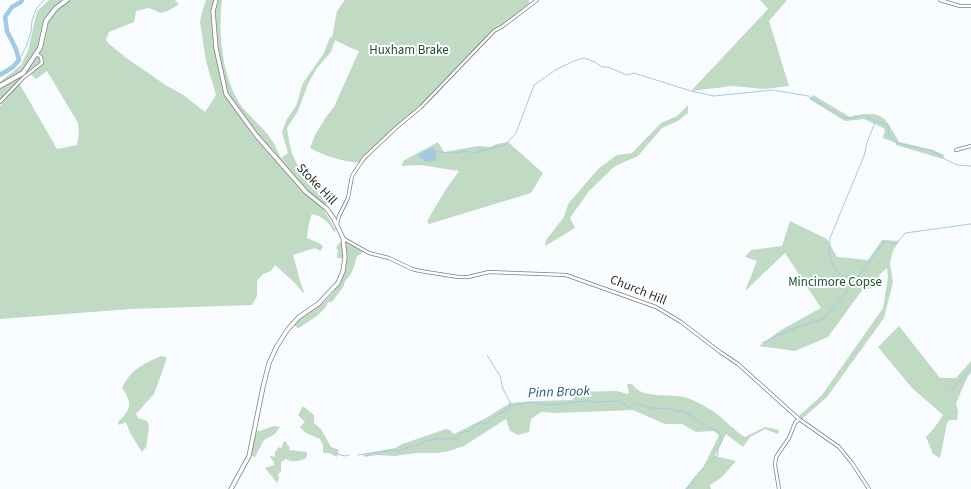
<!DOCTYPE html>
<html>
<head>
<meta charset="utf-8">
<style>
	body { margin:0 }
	canvas { display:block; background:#f8fcff }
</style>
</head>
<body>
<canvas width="971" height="489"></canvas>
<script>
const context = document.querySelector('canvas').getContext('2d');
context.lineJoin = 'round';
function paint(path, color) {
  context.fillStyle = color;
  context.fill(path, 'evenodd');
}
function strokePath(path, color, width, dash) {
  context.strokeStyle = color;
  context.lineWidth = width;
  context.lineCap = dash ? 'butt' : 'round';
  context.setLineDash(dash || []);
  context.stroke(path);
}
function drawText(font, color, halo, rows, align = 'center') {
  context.font = font + ' "Source Sans 3",sans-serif';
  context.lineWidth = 4;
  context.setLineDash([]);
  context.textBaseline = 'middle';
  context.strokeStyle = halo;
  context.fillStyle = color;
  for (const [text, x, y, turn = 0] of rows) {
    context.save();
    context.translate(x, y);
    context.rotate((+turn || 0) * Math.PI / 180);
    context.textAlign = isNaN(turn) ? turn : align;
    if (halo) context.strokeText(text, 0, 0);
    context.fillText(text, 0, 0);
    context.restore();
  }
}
paint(new Path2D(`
	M49 0H175L179 4 170 10 161 13 149 8 136 11 134 22 109 32 106 39 108 43 125 57 167 86 182 94 205 112 216 95 206 61 200 22 202 12 206 0H222C218 31 222 72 237 99 244 113 262 125 271 139 275 144 278 152 281 158L288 153 282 132 287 119 296 106 303 83 324 53 330 37 332 38 337 11 345 0H529V4L494 32 433 98 380 143 363 163C344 162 327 157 310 148L315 135 326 117 334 107 359 51 351 48 335 40 331 52 317 68 308 84 298 111 287 128C289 139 290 152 296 162 302 176 315 187 325 199L327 203 323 209 336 230 334 232C329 222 322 216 312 214 310 217 307 234 307 238L321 244 323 247 320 251 315 248 293 255 301 284 304 292 303 293 295 283 275 265 271 271 263 274 257 281V296L252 305 131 309 0 319V106L18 84 0 102V82L21 65 28 51 37 11ZM47 71 78 123 79 134 77 145 57 149 19 83 28 75V72L36 79Z
	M760 0H787L769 21 789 86 764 89 733 86 691 91 768 9Z
	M813 95 850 117C861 114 878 111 886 121 891 127 895 135 899 142L933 150 944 155 943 159 896 145V143L883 138 885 129 864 119 845 121 809 99Z
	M688 105V113L678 121 662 128 638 156 615 166 589 191 570 218 575 228 545 246 546 240 564 217 568 204 599 168 617 155 632 153 661 123 677 116Z
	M438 142 444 152 479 146 490 147 497 144 508 142 543 173 531 193 429 224 427 221 446 189 459 171 420 165 402 166 403 161Z
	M790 221 827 239 837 257 868 260 882 240 899 241 893 251 890 263 893 282 884 318 827 397 802 419 799 416 822 395 883 308 888 277 887 268 880 274 874 288 863 289 828 337 795 351 759 346 781 330 821 308 785 253 745 291 757 261 745 257 751 250 782 246Z
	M346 239 363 248 362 253 357 256C355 262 354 270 350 275 347 280 344 280 344 286L332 302H328C324 314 308 321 298 329L294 324C301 316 310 312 319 306 335 294 344 279 346 259L337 258 338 250 336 248 340 242 343 243Z
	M899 326 940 378H956L971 361V373L968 376 956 403 958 412 957 420H950L947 423 940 458 933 454 926 437 935 427 943 415 912 388 878 347Z
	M161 356 166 357V361L154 394 136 414 138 418 147 421 149 426 146 449 145 448 142 452 130 433 126 422 119 425 118 422C131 410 133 403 122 388 131 369 143 364 161 356Z
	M627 384H632C643 401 671 392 687 398 696 401 707 407 714 412 726 420 733 430 745 437L765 427 779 430 778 434 765 429 750 437 743 447 726 434 715 456 736 461 722 477 710 485 711 489H685L703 468 719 435 713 431 696 432 682 424H665L633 410 557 413 541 412 531 419 529 432 518 435 510 431 506 419 464 446 449 451 437 453H416L395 456 377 455 364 457 363 454 395 448 402 444 446 429 450 430 454 434 486 418 510 403 539 401 573 400 575 392 617 391 627 394 629 393Z
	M303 406 314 415V423L321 429 331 447 339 450 337 457 329 453H323V445L320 439 306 433 300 427 305 422 298 415Z
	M274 426 280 427 275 434 264 440 255 457 251 456 250 453 256 431H260Z
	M285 441 290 448 289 450 307 452V456L305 459C300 461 291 463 286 459L281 462V472L278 474 279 478 277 483 265 468 274 465V462L270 457 271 456 275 457V452L279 447 282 448 283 443Z`), '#c0dac3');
paint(new Path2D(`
	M433 147 436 152V160C425 164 425 161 417 155Z`), '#a4c9e3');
strokePath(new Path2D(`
	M19 60 26 47 31 32 32 21 36 9 44 0
	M436 152 456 153 465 151 474 153 505 145 516 133 534 85 557 69 574 61 584 58 595 62 602 67H608L627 75 634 73 691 91 714 96 773 90 808 96 844 118H853L864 115 875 121 888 125 889 135 897 143 933 151 945 159 957 165 971 166
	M849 288 834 267 829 254 830 238 864 156 867 143 875 122
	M762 343 792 329 823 319 845 294 885 241 896 244 905 233 971 224
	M487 355 500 376 503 389 510 402V407
	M949 393 971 368
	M337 454 345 456 349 455
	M358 455 393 450 400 451 410 446H417L425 441 442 438 446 440 448 438 457 439 461 433 472 430V427C478 424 479 422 486 424L491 419 514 405 530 402 550 405 585 401 597 402 618 401 623 402 628 408 636 403 651 408 672 409 676 412 683 410 685 414H688L706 426 718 431 722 440 718 448V455C708 461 692 479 687 489`), '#a4c9e3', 1);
strokePath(new Path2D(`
	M0 75 13 67 19 60 16 49 7 31 5 17 12 7 21 2 22 0`), '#a4c9e3', 4.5);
const street = new Path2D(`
	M940 0 960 6H971
	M0 102 23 78 42 63 41 57 37 54
	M956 150 971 146
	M337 224 339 216 348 198 352 176 364 158 397 127 421 107 494 31 503 26 537 0
	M344 239 369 253 389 258 412 269 420 271 458 277H468L489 272 566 275 656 307 681 322 720 352 738 364 799 419 839 447 852 463 869 489
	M779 489 775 465 776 457 789 438 795 423 799 419`);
const secondary = new Path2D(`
	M216 0 213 11 216 48 226 94 256 135 277 159 306 192 327 209 334 219 343 238 345 257 343 271 338 283 318 304 299 317 288 329 277 346 269 363 263 387 249 456 231 489`);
const primary = new Path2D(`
	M0 86 23 73 40 48 46 21 56 8 67 0`);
strokePath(street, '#7c8083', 4);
strokePath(secondary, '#7c8083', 5);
strokePath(primary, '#7c8083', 5.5);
strokePath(street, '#fff', 2.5);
strokePath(secondary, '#fff', 3.5);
strokePath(primary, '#fff', 4);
drawText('13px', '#1e512b', '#fff', [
	["Huxham Brake",409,51],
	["Mincimore Copse",835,283]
]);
drawText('13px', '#2c2d2f', '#fff', [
	["Stoke Hill",316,185,46],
	["Church Hill",638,291,22]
]);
drawText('italic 14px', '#1b567a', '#fff', [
	["Pinn Brook",559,393,-2]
]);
</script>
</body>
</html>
